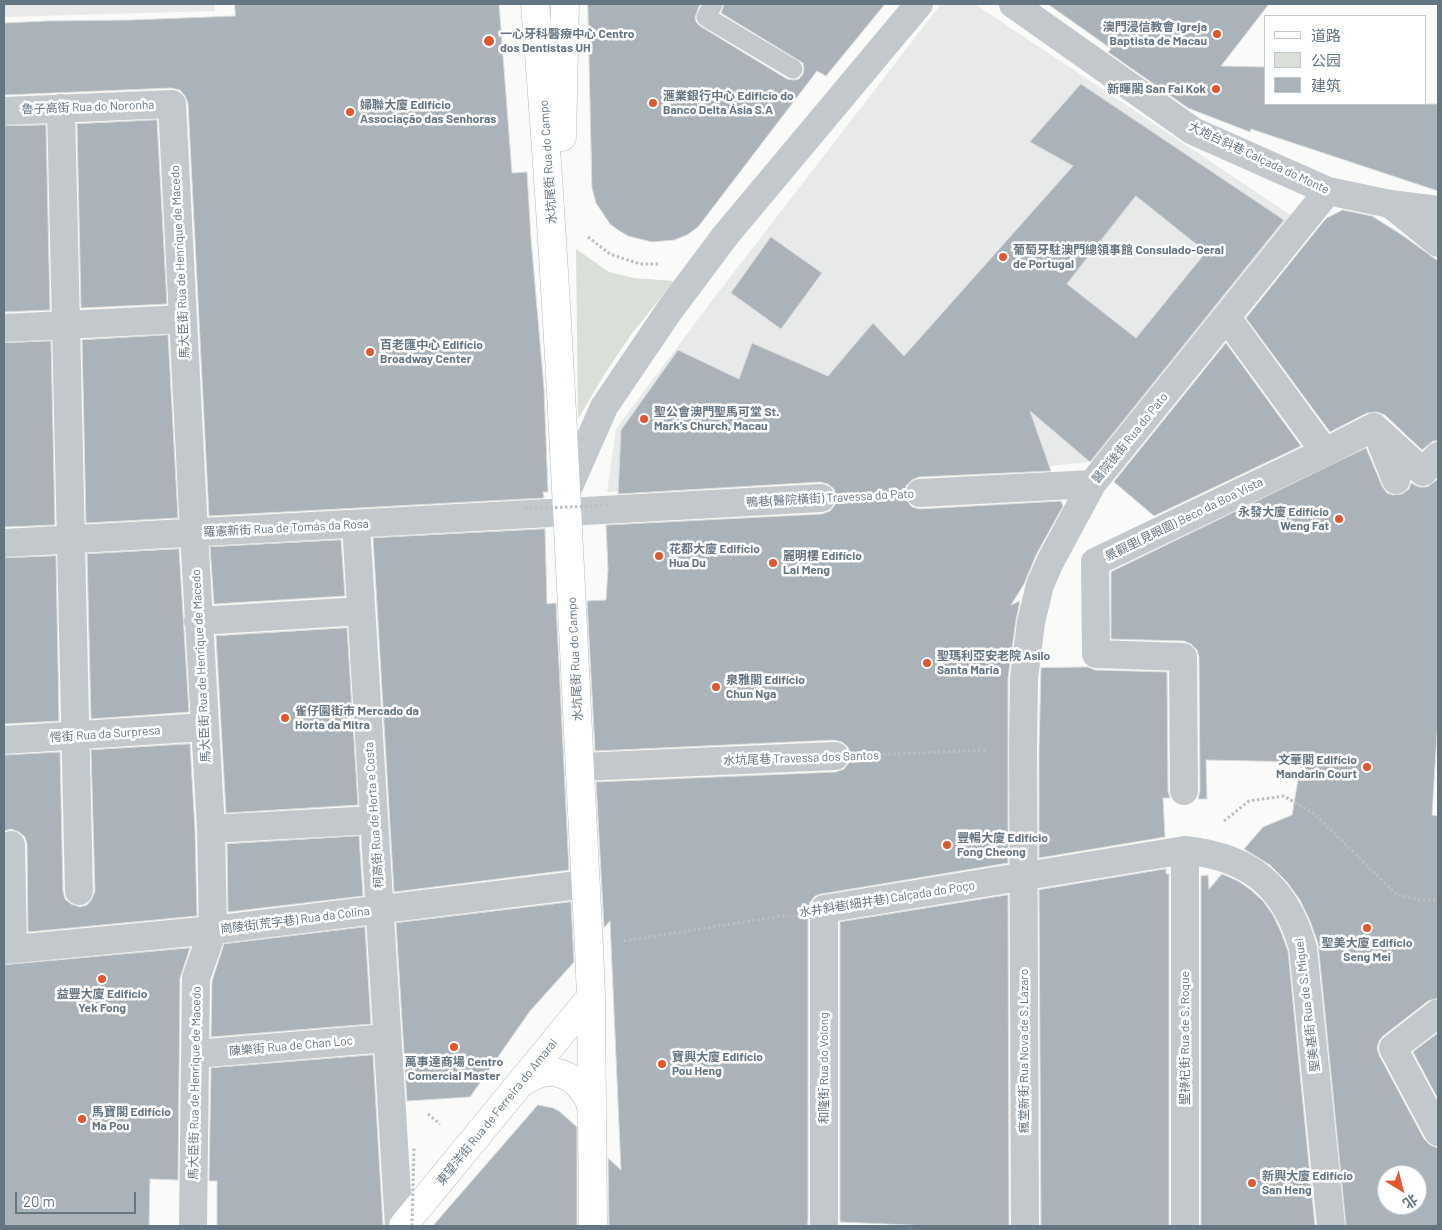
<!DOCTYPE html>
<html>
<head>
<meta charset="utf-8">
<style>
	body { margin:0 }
	#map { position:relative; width:1442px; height:1230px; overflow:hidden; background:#fafaf8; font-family:Barlow,"Noto Sans SC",sans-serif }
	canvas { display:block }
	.frame { position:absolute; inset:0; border:5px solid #657683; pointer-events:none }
	.legend { position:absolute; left:1264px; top:15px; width:162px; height:90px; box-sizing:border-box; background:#fff; border:1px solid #c1c8cd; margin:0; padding:6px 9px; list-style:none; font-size:15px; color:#657683 }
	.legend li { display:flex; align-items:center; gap:10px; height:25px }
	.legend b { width:25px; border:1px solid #c1c8cd }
	.north { position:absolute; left:1377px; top:1165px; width:50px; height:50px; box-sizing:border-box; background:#fff; border:1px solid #c1c8cd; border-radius:50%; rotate:144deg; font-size:14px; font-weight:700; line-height:20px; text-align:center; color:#657683 }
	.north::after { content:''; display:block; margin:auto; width:18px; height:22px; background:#e4572e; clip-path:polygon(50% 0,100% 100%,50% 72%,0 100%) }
	.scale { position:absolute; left:15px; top:1192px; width:121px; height:22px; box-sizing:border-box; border:2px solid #657683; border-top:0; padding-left:6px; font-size:15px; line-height:18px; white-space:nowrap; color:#657683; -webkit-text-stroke:4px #fff; paint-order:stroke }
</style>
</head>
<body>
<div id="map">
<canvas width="1442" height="1230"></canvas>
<div class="frame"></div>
<ul class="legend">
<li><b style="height:6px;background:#fff"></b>道路</li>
<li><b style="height:14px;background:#dadfd7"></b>公园</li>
<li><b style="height:14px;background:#aab3b9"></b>建筑</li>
</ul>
<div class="north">北</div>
<div class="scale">20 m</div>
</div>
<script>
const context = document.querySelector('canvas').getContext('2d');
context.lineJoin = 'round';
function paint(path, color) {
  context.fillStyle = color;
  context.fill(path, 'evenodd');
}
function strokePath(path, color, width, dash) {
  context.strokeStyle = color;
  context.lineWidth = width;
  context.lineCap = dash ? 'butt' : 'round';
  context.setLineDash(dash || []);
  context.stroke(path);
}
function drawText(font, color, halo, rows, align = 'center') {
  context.font = font + ' Barlow,"Noto Sans SC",sans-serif';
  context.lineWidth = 5;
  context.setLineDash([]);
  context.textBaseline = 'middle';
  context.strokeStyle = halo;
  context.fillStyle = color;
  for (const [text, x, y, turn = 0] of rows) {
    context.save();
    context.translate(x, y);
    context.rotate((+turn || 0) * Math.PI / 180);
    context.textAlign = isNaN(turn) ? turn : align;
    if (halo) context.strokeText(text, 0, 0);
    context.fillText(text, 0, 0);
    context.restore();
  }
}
paint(new Path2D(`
	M4 4H215V11L4 17Z
	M941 4H975L1292 216 1099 461 991 472 607 492 616 429 714 298Z`), '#e8e9e9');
paint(new Path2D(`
	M576 249 609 272 634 278 674 281 630 336 604 375 578 419Z`), '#dadfd7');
const building = new Path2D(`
	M235 4H499L512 173 527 172 531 239 544 388 548 492H543L544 498 209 516 188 103 185 96 180 90 171 88 4 95V23L47 21 130 20 235 16Z
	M588 4H700L695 17 696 22 700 26 787 79 793 80 799 79 803 74 804 69 803 63 721 13 724 4H885L826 76 817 71 698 227 687 235 674 240 652 242 628 236 618 230 610 224 596 203 592 188Z
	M1048 4H1269L1221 66 1266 67V104H1438V191L1251 129 1250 132 1188 108 1108 52 1111 49Z
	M1081 84 1284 220 1090 462 1030 411 1051 471 919 477 912 480 906 486 904 493 907 501 912 507 920 509 1061 501 1063 506 1036 555 1024 584 1011 605 1020 601 1016 620 1008 678V863L821 894 815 896 810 902 808 909V1221L807 1226H609L608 1158 621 1170 610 921 604 928 596 782 836 772 844 769 849 763 851 756 848 747 842 742 834 740 595 751 587 601 606 600 608 569 606 525 822 514 830 511 835 505 837 498 834 489 828 484 820 482 618 494 621 430 678 350 739 379 752 343 828 376 873 323 904 356 1073 166 1030 142ZM1136 196 1206 252 1136 338 1067 284Z
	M157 120 167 304 81 308 77 124Z
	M46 125 50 310 4 312V126Z
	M1343 210 1372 216 1402 235 1438 261V441H1433L1422 450 1385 415 1377 412 1367 413 1330 432 1246 318 1323 222 1327 218Z
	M771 237 822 273 781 329 731 293Z
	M168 335 178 518 86 523 82 340Z
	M51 341 55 525 4 527V343Z
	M1226 343 1301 446 1154 516 1114 482Z
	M1366 448 1382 486 1387 493 1393 495 1402 494 1409 489 1411 483 1419 487H1427L1438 479V718L1432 815 1438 816V998L1428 1001 1383 1036 1379 1041 1377 1048 1379 1055 1424 1139 1430 1145 1438 1148V1226H1346L1318 943 1310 921 1300 900 1287 882 1270 865 1244 849 1263 827 1292 815 1301 762 1206 760 1207 799H1198L1200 791 1199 657 1197 650 1191 644 1184 641 1111 639V572ZM1387 1175H1417V1205H1387Z
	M545 529 547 604 556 603 569 870 394 892 373 538Z
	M341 540 345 596 214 604 210 547Z
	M179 549 189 712 91 719 87 554Z
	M56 556 59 721 4 724V558Z
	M347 628 358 805 226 813 216 636Z
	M1088 667 1095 670 1167 672 1168 791 1170 798H1163L1165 837 1039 858V748L1041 668Z
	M190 744 195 830 197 916 28 932 27 844 25 837 19 832 11 829 4 831V755L60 752 63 891 65 899 71 904 80 907 87 905 92 899 95 891 91 750Z
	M359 836 363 896 228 912 227 844Z
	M1166 869V874H1169V1226H1041L1039 890Z
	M1222 874 1238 881 1251 890 1263 901 1273 915 1281 932 1288 951 1315 1226H1201V876L1208 875 1209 889Z
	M1008 895 1009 1226H931L840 1222V922Z
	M571 902 574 962 530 1011 470 1097 407 1101 396 923Z
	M365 927 371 1024 211 1037 212 981 224 944Z
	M190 948 180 978 178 1180 150 1179 149 1226H4V965Z
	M1438 1033V1099L1413 1052Z
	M373 1055 383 1226H217V1181H209L211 1068Z
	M538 1105 553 1108 559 1111 577 1127V1226H433Z`);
paint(building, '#aab3b9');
strokePath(building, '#dcdcda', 1);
const secondary = new Path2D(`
	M535 4C561 318 572 633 589 947L591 997 593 1226
	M562 137 565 4
	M521 1083C529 1078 537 1073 547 1072 570 1071 588 1089 592 1111
	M403 1226 591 997`);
strokePath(secondary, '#b3babf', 29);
strokePath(new Path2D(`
	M588 237 610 254 640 264H659
	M856 497 887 495
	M868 755 987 750
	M1224 821 1249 801 1284 796 1316 815 1397 895 1421 900H1438
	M624 941 788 915
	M428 1114 440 1124`), '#bbbfc2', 3, [2.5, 2.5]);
strokePath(new Path2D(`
	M713 4 706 17 793 69`), '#c3c8cc', 19);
strokePath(new Path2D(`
	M1013 4 1193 131 1328 191 1390 204 1438 210
	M61 108 79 891
	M4 111 172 104 194 533 211 829 213 930 196 978 193 1226
	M1390 204 1438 243
	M4 328 183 319
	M1374 427 1423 472 1438 456
	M1377 433 1396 480
	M1325 452 1374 427
	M567 491 604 407 669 311 725 236 919 4
	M920 493 1092 484
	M356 524 399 1226
	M4 543 821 498
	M198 621 361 611
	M4 740 205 727
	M580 767 835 756
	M1184 791 1183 657 1096 654 1095 562 1325 452 1227 318
	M211 829 374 820
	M11 845 13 949
	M4 950 213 930 586 884
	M1438 1013 1393 1048 1438 1132
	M195 1054 387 1038
	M824 1226V909L1185 850C1249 857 1285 885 1303 948L1331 1226
	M1025 1226 1023 748 1024 678 1031 622 1040 585 1050 562 1092 484 1328 191
	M1185 1226V850`), '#c3c8cc', 28);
strokePath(secondary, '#fff', 28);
strokePath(new Path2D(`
	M525 509 610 505
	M412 1226 414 1148`), '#bbbfc2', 3, [2.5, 2.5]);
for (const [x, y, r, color] of [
	[1217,34,5,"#e4572e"],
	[489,41,6,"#e4572e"],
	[1216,89,5,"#e4572e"],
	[653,103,5,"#e4572e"],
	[350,112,5,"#e4572e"],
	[1003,257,5,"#e4572e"],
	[370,352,5,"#e4572e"],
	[644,419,5,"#e4572e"],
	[1339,519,5,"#e4572e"],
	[659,556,5,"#e4572e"],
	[773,563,5,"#e4572e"],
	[927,663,5,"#e4572e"],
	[716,687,5,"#e4572e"],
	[285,718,5,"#e4572e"],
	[1367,767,5,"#e4572e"],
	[947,845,5,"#e4572e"],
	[1367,928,5,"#e4572e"],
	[102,979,5,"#e4572e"],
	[454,1047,5,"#e4572e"],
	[662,1064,5,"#e4572e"],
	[82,1119,5,"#e4572e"],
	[1252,1183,5,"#e4572e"]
]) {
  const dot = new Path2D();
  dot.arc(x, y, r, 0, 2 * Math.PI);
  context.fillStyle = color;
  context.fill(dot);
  strokePath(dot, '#fff', 2);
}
drawText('bold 12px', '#657683', '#fff', [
	["澳門浸信教會 Igreja",1207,27,"right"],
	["Baptista de Macau",1207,41,"right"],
	["一心牙科醫療中心 Centro",500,34],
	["dos Dentistas UH",500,48],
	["新暉閣 San Fai Kok",1206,89,"right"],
	["滙業銀行中心 Edificío do",663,96],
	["Banco Delta Ásia S.A",663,110],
	["婦聯大廈 Edifício",360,105],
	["Associação das Senhoras",360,119],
	["葡萄牙駐澳門總領事館 Consulado-Geral",1013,250],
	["de Portugal",1013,264],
	["百老匯中心 Edifício",380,345],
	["Broadway Center",380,359],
	["聖公會澳門聖馬可堂 St.",654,412],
	["Mark's Church, Macau",654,426],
	["永發大廈 Edifício",1329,512,"right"],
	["Weng Fat",1329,526,"right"],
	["花都大廈 Edifício",669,549],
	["Hua Du",669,563],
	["麗明樓 Edifício",783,556],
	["Lai Meng",783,570],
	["聖瑪利亞安老院 Asilo",937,656],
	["Santa Maria",937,670],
	["泉雅閣 Edifício",726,680],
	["Chun Nga",726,694],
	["雀仔園街市 Mercado da",295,711],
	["Horta da Mitra",295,725],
	["文華閣 Edifício",1357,760,"right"],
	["Mandarin Court",1357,774,"right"],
	["豐暢大廈 Edifício",957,838],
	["Fong Cheong",957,852],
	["聖美大廈 Edifício",1367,943,"center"],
	["Seng Mei",1367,957,"center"],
	["益豐大廈 Edifício",102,994,"center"],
	["Yek Fong",102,1008,"center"],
	["寶興大廈 Edifício",672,1057],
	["Pou Heng",672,1071],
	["萬事達商場 Centro",454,1062,"center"],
	["Comercial Master",454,1076,"center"],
	["馬寶閣 Edifício",92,1112],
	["Ma Pou",92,1126],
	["新興大廈 Edifício",1262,1176],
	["San Heng",1262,1190]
], 'left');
drawText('12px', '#657683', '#fff', [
	["魯子高街 Rua do Noronha",88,107,-2],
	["大炮台斜巷 Calçada do Monte",1259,158,25],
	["水坑尾街 Rua do Campo",548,162,-94],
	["馬大臣街 Rua de Henrique de Macedo",180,262,-93],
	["醫院後街 Rua do Pato",1130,438,-51],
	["鴨巷(醫院橫街) Travessa do Pato",830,498,-3],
	["景觀里(見眼圍) Beco da Boa Vista",1184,519,-26],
	["羅憲新街 Rua de Tomás da Rosa",286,528,-3],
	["水坑尾街 Rua do Campo",575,659,-93],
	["馬大臣街 Rua de Henrique de Macedo",201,666,-93],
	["愕街 Rua da Surpresa",105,734,-4],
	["水坑尾巷 Travessa dos Santos",801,758,-2],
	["柯高街 Rua de Horta e Costa",374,815,-94],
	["水井斜巷(細井巷) Calçada do Poço",887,899,-9],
	["崗陵街(荒字巷) Rua da Colina",295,920,-7],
	["聖美基街 Rua de S. Miguel",1307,1005,-97],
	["聖祿杞街 Rua de S. Roque",1185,1038,-90],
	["陳樂街 Rua de Chan Loc",291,1046,-5],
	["瘋堂新街 Rua Nova de S. Lázaro",1024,1051,-90],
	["和隆街 Rua do Volong",824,1068,-90],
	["馬大臣街 Rua de Henrique de Macedo",195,1083,-89],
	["東望洋街 Rua de Ferreira do Amaral",497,1112,-51]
]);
</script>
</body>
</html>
